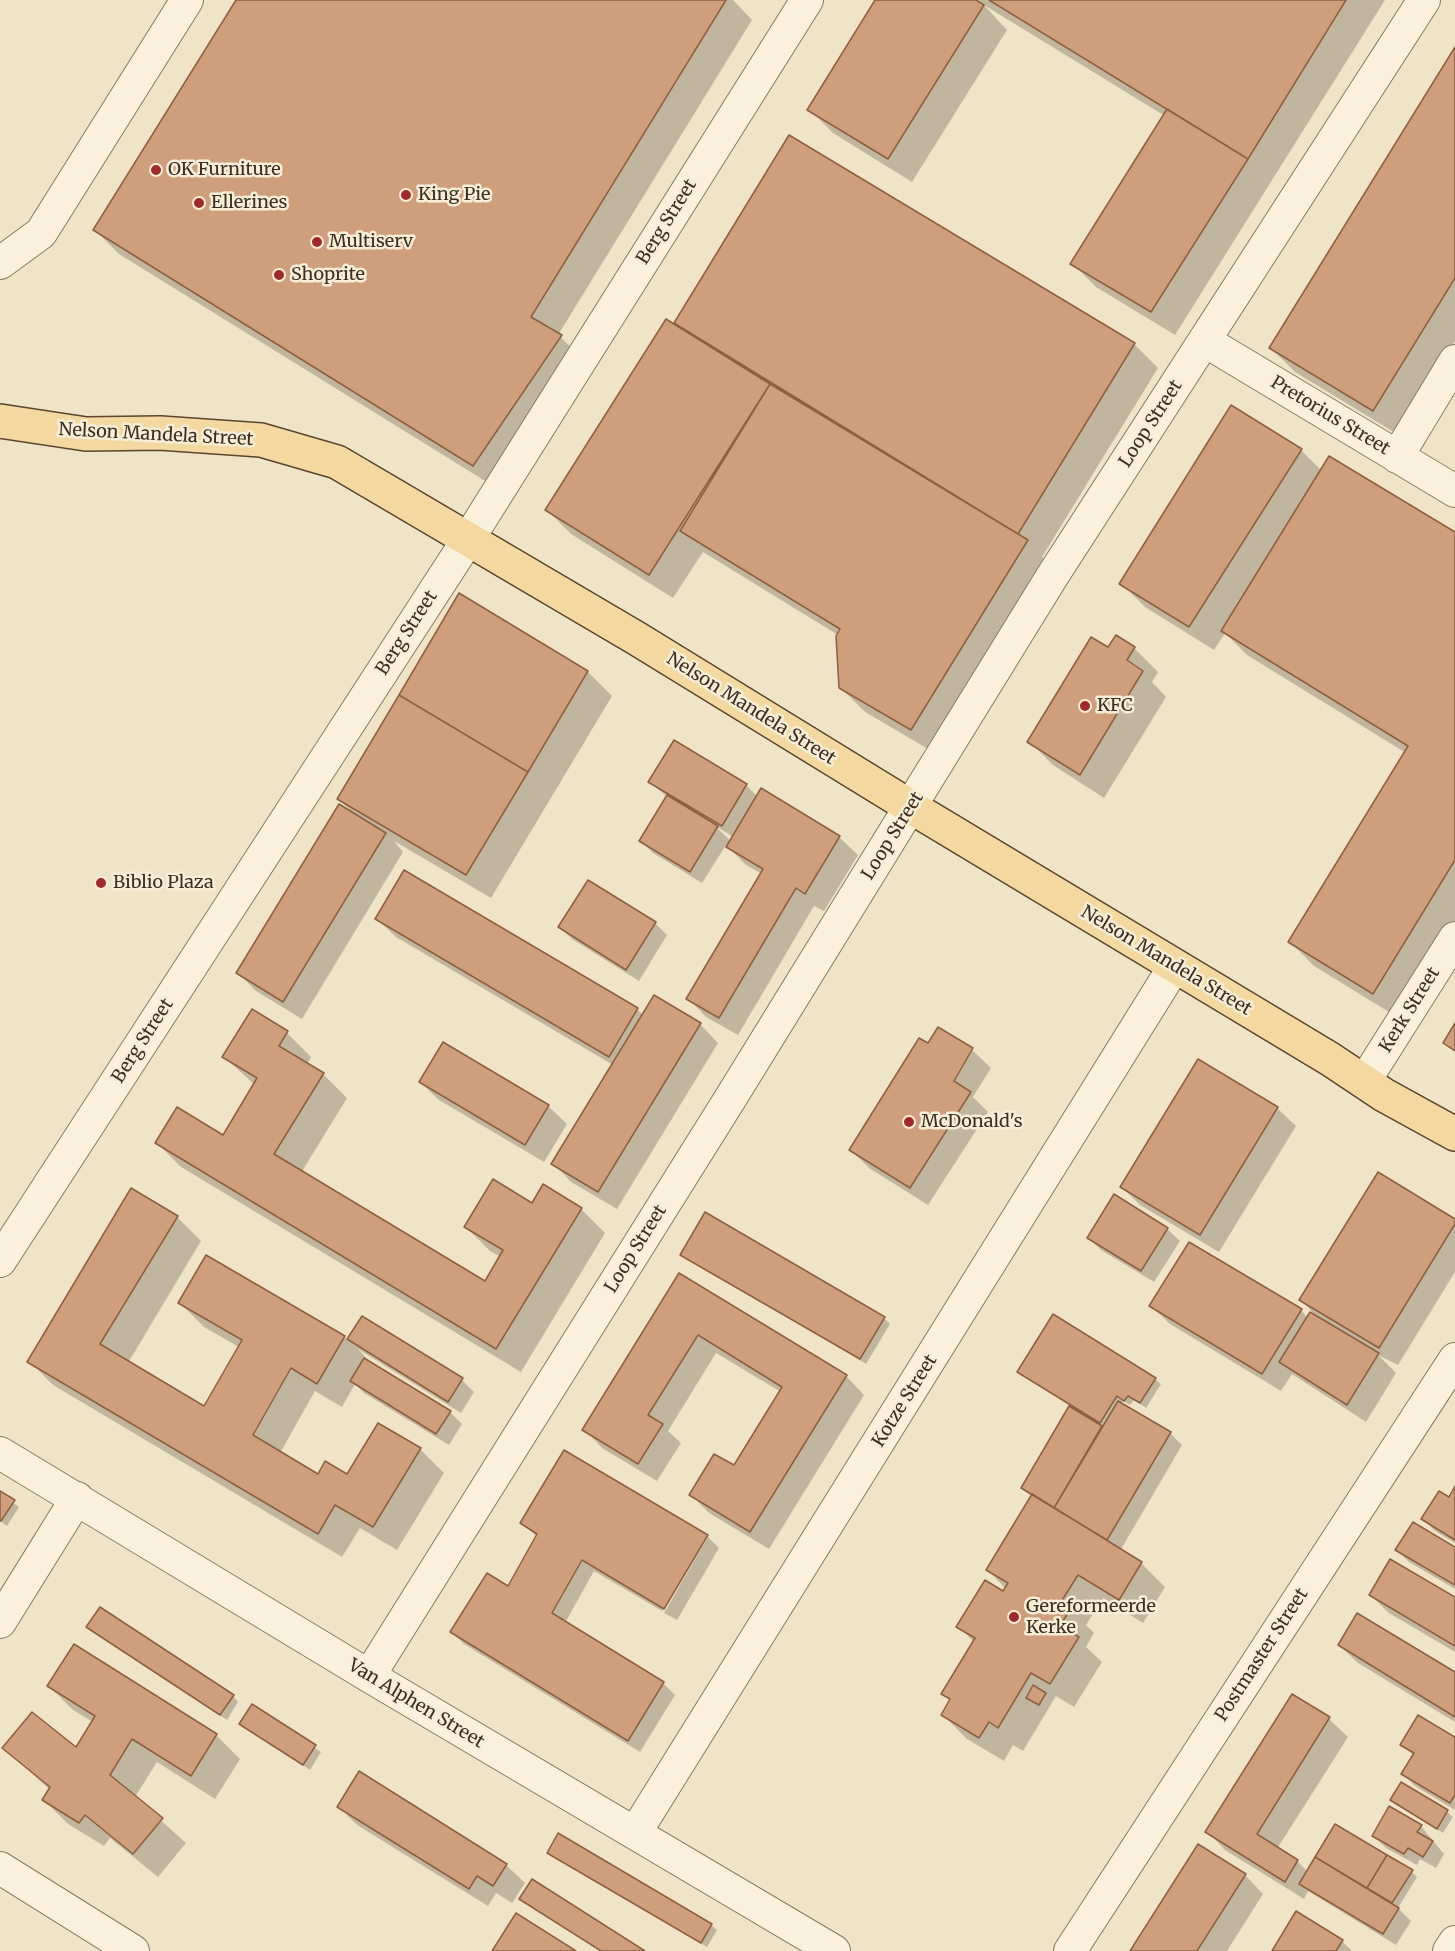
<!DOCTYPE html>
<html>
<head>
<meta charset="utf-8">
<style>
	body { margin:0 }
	canvas { display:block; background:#f0e4c8 }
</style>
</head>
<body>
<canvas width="1455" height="1951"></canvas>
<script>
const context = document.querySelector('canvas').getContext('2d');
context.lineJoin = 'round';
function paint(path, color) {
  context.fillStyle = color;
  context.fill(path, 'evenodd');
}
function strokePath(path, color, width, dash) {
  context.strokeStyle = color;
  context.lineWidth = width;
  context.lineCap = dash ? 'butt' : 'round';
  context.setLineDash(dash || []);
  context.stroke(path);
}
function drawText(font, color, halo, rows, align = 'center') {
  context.font = font + ' Merriweather,serif';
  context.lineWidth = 5;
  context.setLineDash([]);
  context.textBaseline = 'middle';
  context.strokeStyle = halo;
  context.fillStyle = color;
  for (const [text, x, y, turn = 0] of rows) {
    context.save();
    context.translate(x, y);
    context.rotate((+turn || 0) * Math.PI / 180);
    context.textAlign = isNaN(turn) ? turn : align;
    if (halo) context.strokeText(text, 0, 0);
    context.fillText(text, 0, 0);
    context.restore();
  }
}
paint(new Path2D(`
	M238 0H733L752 20 558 335 585 360 498 489 119 254 95 230Z
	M876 0H1385L1175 335 1096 287 1072 263 1165 116 984 5 1007 30 912 182 833 133 809 109Z
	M1455 50V341L1397 434 1295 372 1271 348Z
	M789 137 1134 344 1158 368 1042 557 1051 565 935 753 865 712 840 687 838 635 703 552 673 598 571 534 547 510 674 326Z
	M1301 450 1322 471 1455 534V923L1397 1017 1314 966 1290 942 1406 753 1247 655 1225 633 1214 650 1145 607 1121 583Z
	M460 596 588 672 612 696 491 898 394 841 403 852 302 1019 256 991 238 973 353 813 338 798Z
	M1134 648 1158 672 1152 682 1166 697 1104 798 1053 765 1029 741 1108 649Z
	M650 782 746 785 757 796 839 837 858 855 824 911 814 906 738 1035 706 1017 688 998 762 874 746 865 726 845 702 883 653 853 641 841 667 797ZM719 828 733 837 731 841 718 829Z
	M589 882 655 923 667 935 639 981 572 939 560 927Z
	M377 919 637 1009 643 1015 700 1024 718 1043 617 1209 571 1182 553 1163 613 1065 396 937Z
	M252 1011 287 1033 311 1057 307 1064 323 1074 347 1098 301 1173 485 1283 501 1257 490 1251 466 1227 581 1209 605 1233 521 1372 181 1167 157 1143 224 1137 255 1085 224 1057Z
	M939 1029 972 1050 991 1068 973 1097 988 1112 928 1205 869 1168 851 1150Z
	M420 1082 548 1106 567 1124 544 1162 439 1100Z
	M1277 1108 1296 1126 1219 1252 1140 1205 1121 1186Z
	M1114 1196 1167 1229 1180 1241 1154 1282 1101 1250 1089 1238Z
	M177 1217 201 1241 128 1363 205 1408 239 1347 204 1327 180 1303 207 1257 348 1340 362 1318 462 1380 474 1392 461 1413 358 1349 369 1361 450 1412 462 1424 449 1445 364 1393 355 1384 342 1407 315 1391 280 1453 318 1476H348L420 1449 444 1473 397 1550 360 1528 342 1557 53 1385 29 1361Z
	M1455 1220V1272L1398 1365 1378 1355 1396 1373 1366 1422 1292 1374 1281 1391 1170 1324 1151 1306 1301 1310 1308 1318H1318L1301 1300Z
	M682 1254 884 1318 890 1324 866 1364Z
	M679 1275 846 1376 864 1395 769 1549 709 1513 691 1495 735 1467 781 1392 716 1353 668 1431 681 1443 657 1481 602 1448 584 1429Z
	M1019 1372 1155 1379 1161 1384 1146 1408 1134 1400 1130 1405 1123 1401 1121 1404 1170 1433 1182 1445 1120 1551 1141 1563 1165 1587 1143 1623 1103 1598 1086 1625 1094 1633 1086 1647 1102 1662 1074 1707 1056 1696 1023 1751 1013 1745 1004 1761 967 1739 943 1715 951 1701 943 1693 974 1642 958 1626 1006 1589 987 1569 1032 1497 1023 1488 1071 1406Z
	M1455 1489V1543L1435 1531 1423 1519 1449 1499Z
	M0 1493 19 1507 7 1526 0 1521Z
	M522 1523 707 1536 719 1548 677 1620 664 1613 708 1537H705L662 1611 594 1571 565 1623 663 1683 675 1695 640 1752 464 1644 452 1632 508 1588 537 1537Z
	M1455 1549V1589L1409 1562 1397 1550Z
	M1370 1595 1455 1599V1652L1389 1613Z
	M88 1627 233 1696 238 1702 227 1720Z
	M1339 1645 1455 1674V1722L1358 1663Z
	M74 1646 216 1735 240 1759 215 1799 157 1762 135 1797 186 1843 158 1877 110 1838 104 1846 68 1824 44 1800 50 1790 4 1748 76 1749 93 1722 73 1710 49 1686Z
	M1292 1696 1329 1719 1348 1737 1277 1849 1297 1861 1308 1872 1336 1826 1412 1872 1417 1877 1398 1908 1411 1921 1396 1945 1308 1891 1304 1899 1225 1850 1207 1831Z
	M253 1706 321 1752 310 1770 241 1724Z
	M1455 1738V1810L1415 1786 1403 1774 1414 1756 1402 1745Z
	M1392 1800 1447 1812 1453 1817 1443 1833Z
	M339 1807 506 1865 525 1883 512 1903 496 1893 488 1906 357 1825Z
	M1421 1826 1444 1854 1436 1868 1420 1859 1417 1865 1386 1848 1374 1836Z
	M549 1853 711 1925 717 1930 707 1947Z
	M1245 1875 1263 1894 1227 1951H1131Z
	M521 1898 642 1951H600Z
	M1342 1941 1352 1951H1273Z`), '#0003');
const building = new Path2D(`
	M236 0H726L531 317 562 335 473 466 93 230Z
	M875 0H976L984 5 888 159 807 110Z
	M989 0H1346L1248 159Z
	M1455 47V278L1373 411 1269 348Z
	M1167 109 1248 159 1151 312 1070 264Z
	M789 135 1135 343 1018 534 674 323Z
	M666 319 770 384 649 575 545 510Z
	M770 384 1028 540 911 730 839 688 836 636 840 629 680 531Z
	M1231 405 1302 449 1189 627 1119 584Z
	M1329 456 1455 532V860L1373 994 1288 942 1408 746 1221 631Z
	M459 593 588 671 528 772 399 695Z
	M1116 635 1135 647 1127 660 1143 671 1080 775 1027 742 1091 637 1108 647Z
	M399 695 528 772 466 875 337 799Z
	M674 740 747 784 722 826 648 782Z
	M761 788 840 836 805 894 796 888 719 1018 686 999 763 869 726 847Z
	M667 795 718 826 690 872 639 841Z
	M339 804 386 833 283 1002 236 973Z
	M404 870 638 1008 609 1057 375 919Z
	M588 880 656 922 626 970 558 927Z
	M654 995 701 1023 598 1192 551 1164Z
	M252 1009 288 1031 279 1046 324 1073 274 1154 485 1281 503 1250 464 1227 493 1179 532 1203 543 1184 582 1208 496 1349 155 1143 177 1107 223 1135 257 1078 222 1057Z
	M1455 1023V1051L1443 1043Z
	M938 1027 973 1048 954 1081 971 1092 910 1188 849 1150 919 1038 928 1043Z
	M443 1042 549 1105 525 1145 419 1082Z
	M1198 1059 1278 1107 1200 1235 1120 1187Z
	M1378 1172 1455 1219V1224L1379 1348 1299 1300Z
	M131 1188 178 1216 100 1344 204 1406 242 1340 178 1303 206 1255 345 1336 317 1384 291 1368 253 1435 318 1474 325 1461 347 1474 378 1423 421 1448 373 1527 335 1505 318 1534 27 1362Z
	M1114 1194 1168 1228 1141 1271 1087 1238Z
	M705 1212 885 1317 860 1359 680 1255Z
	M1189 1242 1302 1309 1262 1374 1149 1306Z
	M679 1273 847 1375 750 1532 689 1495 714 1454 734 1465 782 1387 698 1335 648 1415 663 1424 638 1464 582 1430Z
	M1310 1312 1379 1353 1347 1405 1279 1362Z
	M1053 1314 1156 1378 1140 1403 1128 1396 1124 1401 1117 1396 1100 1423 1017 1372Z
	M362 1316 463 1378 448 1402 347 1339Z
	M364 1358 451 1411 436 1434 350 1381Z
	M1118 1401 1171 1432 1107 1540 1054 1508Z
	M1069 1406 1102 1426 1054 1508 1021 1488Z
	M564 1450 708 1535 664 1609 582 1560 552 1613 664 1682 628 1741 450 1632 487 1573 508 1586 537 1534 520 1523Z
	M1455 1486V1540L1421 1519 1439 1491 1449 1497Z
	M0 1491 15 1500 1 1521H0Z
	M1032 1494 1142 1562 1119 1600 1078 1575 1061 1602 1071 1608 1060 1626 1079 1637 1050 1684 1031 1673 998 1728 989 1722 979 1738 941 1715 950 1699 941 1694 975 1638 956 1627 985 1580 1003 1591 1008 1583 986 1570Z
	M1413 1522 1455 1547V1585L1395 1550Z
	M1390 1559 1455 1597V1646L1369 1595Z
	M100 1607 234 1695 220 1715 86 1627Z
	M1357 1613 1455 1672V1717L1338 1645Z
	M74 1644 217 1734 191 1776 132 1739 110 1775 163 1818 133 1854 85 1815 79 1823 42 1800 50 1787 2 1748 32 1712 76 1747 95 1716 47 1686Z
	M1033 1685 1046 1693 1039 1705 1026 1698Z
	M1292 1694 1330 1717 1257 1834 1298 1860 1285 1882 1205 1832Z
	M252 1704 316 1745 303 1765 239 1724Z
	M1418 1715 1455 1737V1795L1450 1803 1401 1774 1414 1753 1400 1745Z
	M359 1771 507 1864 493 1886 477 1876 469 1889 337 1807Z
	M1401 1782 1448 1810 1437 1829 1390 1800Z
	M1389 1806 1422 1825 1417 1832 1433 1841 1423 1857 1408 1848 1404 1854 1372 1836Z
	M1335 1824 1387 1855 1367 1888 1315 1857Z
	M558 1833 712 1924 701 1943 547 1853Z
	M1198 1844 1246 1874 1197 1951H1130Z
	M1387 1855 1413 1870 1392 1903 1367 1888Z
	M1315 1857 1399 1908 1383 1934 1299 1884Z
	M532 1879 645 1951H601L519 1899Z
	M1296 1911 1343 1940 1336 1951H1272Z
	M516 1913 576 1951H492Z`);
paint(building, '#cf9f7d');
strokePath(building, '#8d5f41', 1.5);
const minor = new Path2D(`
	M0 263 41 233 187 0
	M1205 341 1455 491
	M1397 457 1455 361
	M1364 1082 1455 938
	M0 1261 469 538 807 0
	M0 1453 369 1676 834 1951
	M0 1622 77 1498
	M369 1676 730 1099 1053 575 1424 0
	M635 1833 1174 967
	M0 1868 133 1951
	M1070 1951 1455 1359
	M1449 1951 1455 1942`);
const major = new Path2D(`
	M0 421 86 434 160 433 261 440 337 462 636 638 911 807 1330 1059 1384 1095 1455 1134`);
strokePath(minor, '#8d765c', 34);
strokePath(major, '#5b4430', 36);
strokePath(minor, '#faf1dc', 32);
strokePath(major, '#f3d9a0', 33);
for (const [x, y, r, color] of [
	[156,170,6,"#9e2a2b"],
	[406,195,6,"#9e2a2b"],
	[199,203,6,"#9e2a2b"],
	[317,242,6,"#9e2a2b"],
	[279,275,6,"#9e2a2b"],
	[1085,706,6,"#9e2a2b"],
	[101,883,6,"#9e2a2b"],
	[909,1122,6,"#9e2a2b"],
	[1014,1617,6,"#9e2a2b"]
]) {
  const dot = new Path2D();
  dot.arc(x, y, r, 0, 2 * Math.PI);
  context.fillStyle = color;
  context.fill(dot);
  strokePath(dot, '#f7eed8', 2);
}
drawText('18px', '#3d2e20', '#f7eed8', [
	["OK Furniture",168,170],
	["King Pie",418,195],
	["Ellerines",211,203],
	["Multiserv",329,242],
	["Shoprite",291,275],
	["KFC",1097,706],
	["Biblio Plaza",113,883],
	["McDonald's",921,1122],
	["Gereformeerde",1026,1607],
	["Kerke",1026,1628]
], 'left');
drawText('18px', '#3d2e20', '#f7eed8', [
	["Berg Street",667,222,-58],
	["Pretorius Street",1330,416,31],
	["Loop Street",1151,424,-57],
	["Nelson Mandela Street",156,435,3],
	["Berg Street",407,633,-57],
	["Nelson Mandela Street",751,709,32],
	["Loop Street",893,836,-58],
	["Nelson Mandela Street",1166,961,31],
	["Kerk Street",1410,1010,-58],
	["Berg Street",143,1041,-57],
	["Loop Street",636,1249,-58],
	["Kotze Street",905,1401,-58],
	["Postmaster Street",1262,1655,-57],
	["Van Alphen Street",416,1704,31]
]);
</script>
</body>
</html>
